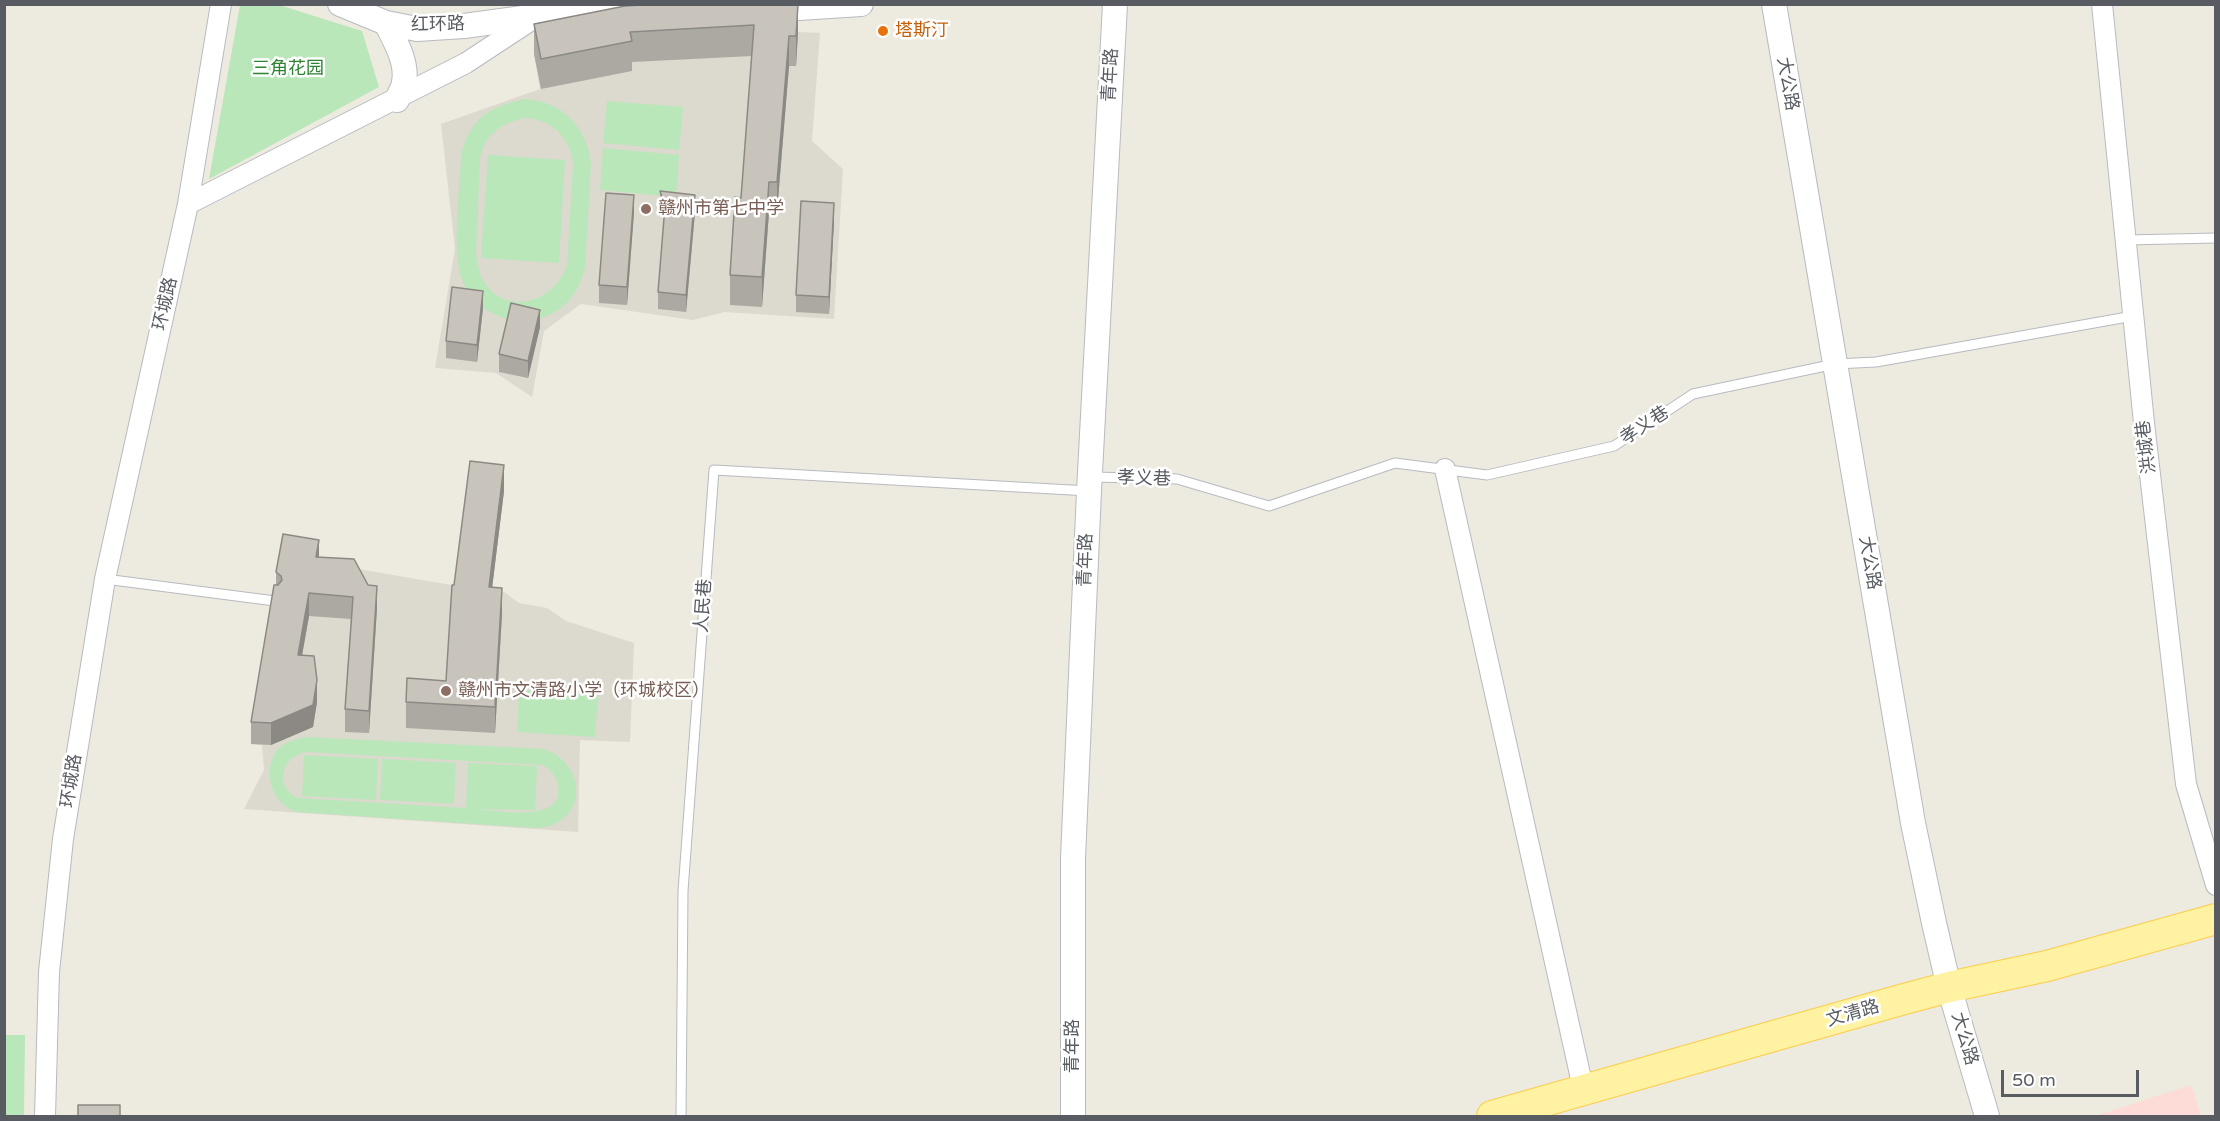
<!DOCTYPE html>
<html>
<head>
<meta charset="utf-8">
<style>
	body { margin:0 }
	#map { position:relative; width:2220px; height:1121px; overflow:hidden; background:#edeadf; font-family:"Varela Round",sans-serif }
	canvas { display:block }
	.frame { position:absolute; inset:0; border:6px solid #585c62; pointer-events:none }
	.scale { position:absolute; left:2001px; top:1070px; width:138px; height:27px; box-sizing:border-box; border:3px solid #585c62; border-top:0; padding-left:8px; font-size:18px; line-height:21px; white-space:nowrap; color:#585c62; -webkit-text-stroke:4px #fff; paint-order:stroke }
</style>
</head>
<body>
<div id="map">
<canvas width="2220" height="1121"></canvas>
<div class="frame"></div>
<div class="scale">50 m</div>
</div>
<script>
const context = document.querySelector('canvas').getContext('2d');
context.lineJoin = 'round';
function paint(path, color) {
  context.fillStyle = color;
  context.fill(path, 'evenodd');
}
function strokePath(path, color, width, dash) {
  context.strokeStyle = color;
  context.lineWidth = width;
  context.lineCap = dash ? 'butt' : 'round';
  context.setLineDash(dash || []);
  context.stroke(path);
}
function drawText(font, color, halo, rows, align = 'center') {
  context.font = font + ' "Varela Round","Noto Sans SC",sans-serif';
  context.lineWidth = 5;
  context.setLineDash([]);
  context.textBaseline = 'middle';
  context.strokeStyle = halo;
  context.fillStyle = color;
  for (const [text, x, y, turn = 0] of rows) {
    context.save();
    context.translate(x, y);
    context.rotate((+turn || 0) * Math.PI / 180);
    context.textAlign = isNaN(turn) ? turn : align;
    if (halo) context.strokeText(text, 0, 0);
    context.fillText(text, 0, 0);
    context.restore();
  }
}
paint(new Path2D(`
	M798 32 820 33 812 141 843 169 834 319 725 312 693 320 581 304 544 331 532 397 496 373 435 368 455 249 441 124 540 89 534 54Z
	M470 487 504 491 492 590 504 592 519 603 547 608 566 621 634 643 630 742 580 740 578 832 244 809 264 770 262 745 251 744 283 556 457 586Z`), '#dcd9ce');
paint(new Path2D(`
	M2191 1085 2201 1116H2095Z`), '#fddcd8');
paint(new Path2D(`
	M240 5H279L362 31 379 87 209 179Z
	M525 99C562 101 588 128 591 165L585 268C581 284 573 300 558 310 525 332 477 318 462 280 451 252 460 188 461 156 469 119 490 106 525 99ZM526 118C552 119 570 138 573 164L567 264C557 301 507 318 484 282 479 274 478 264 476 255L480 159C484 134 503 122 526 118Z
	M607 101 683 107 679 150 603 143Z
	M603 148 679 155 676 197 600 190Z
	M488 155 565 160 559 263 481 258Z
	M519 690 598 695 595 737 517 732Z
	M309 737 544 749C589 765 588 826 535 828L297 812C271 805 261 769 278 749 285 741 299 738 309 737ZM306 752 542 765C551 769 557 777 558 787 564 824 496 810 475 809L535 810 537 766 468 763 466 808 298 798C274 787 280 757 306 752Z
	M304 755 378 759 376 800 302 796Z
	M382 759 456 763 454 804 380 800Z
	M5 1035H25L24 1116H5Z`), '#b9e7ba');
const service = new Path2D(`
	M2126 240 2216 238
	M1092 477 1177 479 1269 506 1395 463 1487 475 1614 446 1693 394 1835 364 1876 362 2133 316
	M105 579 275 601
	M681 1116 683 891 714 470 1089 491`);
const minor = new Path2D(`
	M2102 4 2144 423 2186 784 2216 885
	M188 204 466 63 536 17
	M1445 469 1584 1092
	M45 1116 49 972 63 839 105 579 188 204 221 4`);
const tertiary = new Path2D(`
	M340 4 386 23 417 29 464 26 538 16 613 14
	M1774 4 1913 823 1934 923 1949 987 1987 1116
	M768 10 861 4
	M386 23C394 39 408 62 404 82 404 87 399 94 397 100
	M1073 1116V858L1089 491 1115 4`);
const primary = new Path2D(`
	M1492 1116 1897 1001 1949 987 2047 966 2216 919`);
strokePath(service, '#b7bac0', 11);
strokePath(minor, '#b7bac0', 22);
strokePath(tertiary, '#b7bac0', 26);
strokePath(primary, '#fccd49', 32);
strokePath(service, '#fff', 9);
strokePath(minor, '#fff', 20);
strokePath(tertiary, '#fff', 24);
strokePath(primary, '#fff2a2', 30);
paint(new Path2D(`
	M625 6 798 32 796 66H789L777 212H769L762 307 730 305V275L741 198 752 56 632 62V71L541 89 534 54V24Z
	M660 191 695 212 686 312 658 309V292L664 220 660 209Z
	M634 212 627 305 599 303V285Z
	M834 221 829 314 796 312V295Z
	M483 308 477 362 446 358V341Z
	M540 327 528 378 499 372V354Z
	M504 491 492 587 502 614 495 733 406 728V702L446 681 454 585Z
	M319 557 377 608 369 733 345 732V709L351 619 309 616 302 655 317 702 313 727 271 745 251 744V722L276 585V572Z`), '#aca9a2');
paint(new Path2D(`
	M798 4V32L796 66V36Z
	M789 36V66L777 212V182Z
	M769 182V212L762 307V277Z
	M634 195V212L627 305V287Z
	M695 195V212L686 312V295Z
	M834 203V221L829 314V297Z
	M483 291V308L477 362V345Z
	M540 310V327L528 378V361Z
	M504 465V491L489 613V587Z
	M319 540V562L316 557Z
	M377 586V608L369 733V711Z
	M502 588V614L495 733V707Z
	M309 593V616L298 678V655Z
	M317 680V702L313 727 271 745V723Z`), '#8c8984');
const building = new Path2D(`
	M658 4H798L796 36H789L777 182H769L762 277 730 275 735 197 741 198 754 25 630 32 632 41 541 59 534 24 625 6Z
	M660 191 695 195 686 295 658 292 665 206Z
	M606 193 634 195 627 287 599 285Z
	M801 201 834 203 829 297 796 295Z
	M452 287 483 291 477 345 446 341Z
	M511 303 540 310 528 361 499 354Z
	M470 461 504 465 489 587 502 588 495 707 406 702 407 678 446 681 452 585H454Z
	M283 534 319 540 316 557 354 559 368 585 377 586 369 711 345 709 353 597 309 593 298 655 314 656 317 680 313 705 271 723 251 722 274 585H278L282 580 281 576 276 572Z
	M78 1105H120V1116H78Z`);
paint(building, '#c8c4bc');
strokePath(building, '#8c8984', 1.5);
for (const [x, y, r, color] of [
	[883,31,6,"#e8710a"],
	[646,209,6,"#8d6e63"],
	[446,691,6,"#8d6e63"]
]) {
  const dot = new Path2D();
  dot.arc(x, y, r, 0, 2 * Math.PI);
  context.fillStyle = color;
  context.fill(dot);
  strokePath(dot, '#fff', 2);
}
drawText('18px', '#585c62', '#fff', [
	["红环路",438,25,-1],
	["青年路",1111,75,-87],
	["大公路",1787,84,80],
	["环城路",166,304,-77],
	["孝义巷",1645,426,-33],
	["洪城巷",2147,447,-97],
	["孝义巷",1144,479,2],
	["青年路",1086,560,-88],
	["大公路",1869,563,80],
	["人民巷",704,606,-86],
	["环城路",72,781,-81],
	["文清路",1853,1014,-16],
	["大公路",1964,1039,74],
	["青年路",1073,1046,-90]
]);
drawText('18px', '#c56008', '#fff', [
	["塔斯汀",895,31]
], 'left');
drawText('18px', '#2e8433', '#fff', [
	["三角花园",288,69]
]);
drawText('18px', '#785e54', '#fff', [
	["赣州市第七中学",658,209],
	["赣州市文清路小学（环城校区）",458,691]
], 'left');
</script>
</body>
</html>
